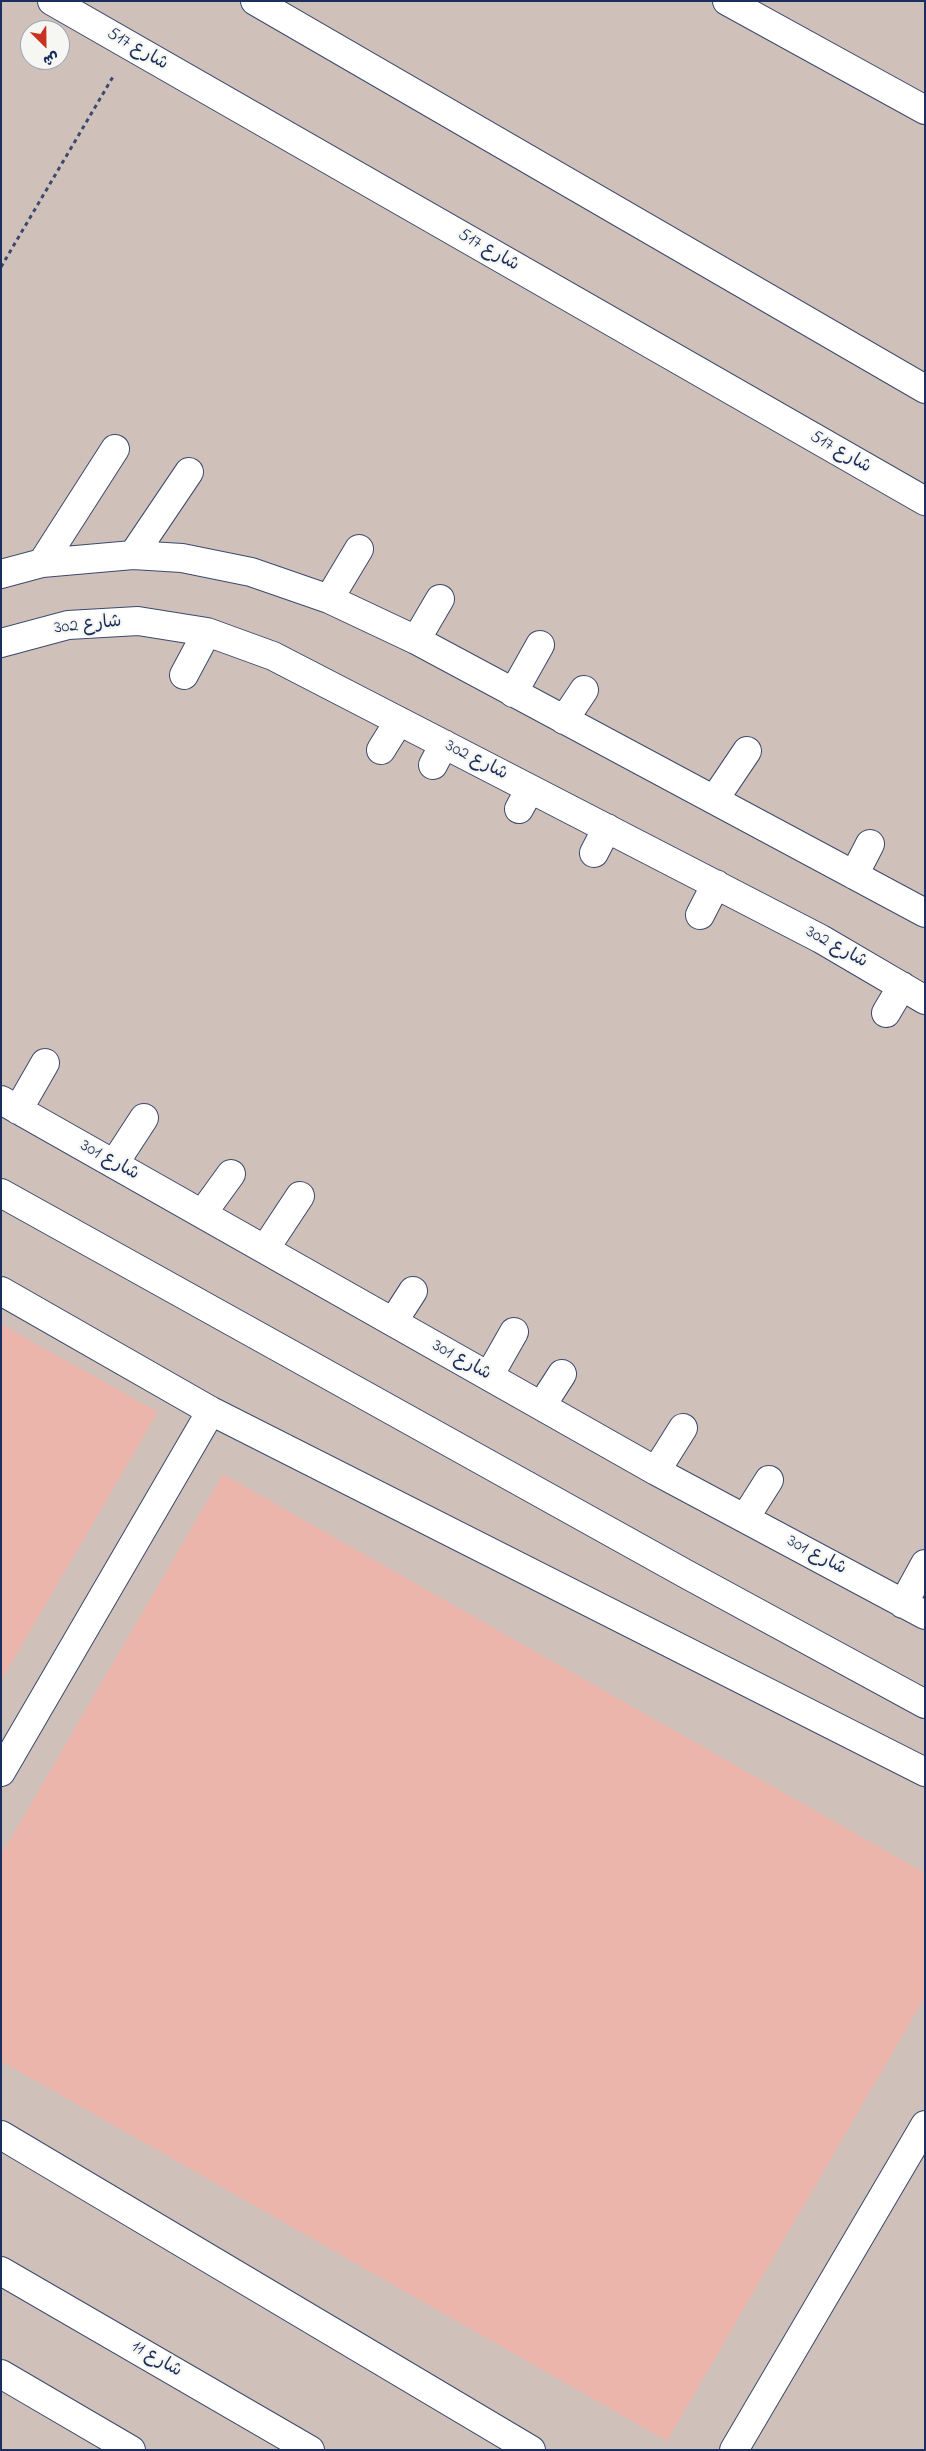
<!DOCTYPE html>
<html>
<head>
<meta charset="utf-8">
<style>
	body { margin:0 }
	#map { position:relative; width:926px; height:2451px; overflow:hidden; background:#f1dec0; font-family:"Indie Flower","Playpen Sans Arabic",sans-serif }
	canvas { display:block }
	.frame { position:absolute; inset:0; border:2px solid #1b2f5e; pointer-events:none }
	.north { position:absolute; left:20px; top:20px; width:50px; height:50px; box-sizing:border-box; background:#f6f6f2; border:1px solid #9ea6b7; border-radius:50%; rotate:157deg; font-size:14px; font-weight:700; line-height:20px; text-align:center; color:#1b2f5e }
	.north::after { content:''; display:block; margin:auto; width:18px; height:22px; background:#c8321e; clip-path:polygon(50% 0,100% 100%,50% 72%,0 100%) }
</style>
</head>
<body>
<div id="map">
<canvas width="926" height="2451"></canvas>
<div class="frame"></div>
<div class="north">ش</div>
</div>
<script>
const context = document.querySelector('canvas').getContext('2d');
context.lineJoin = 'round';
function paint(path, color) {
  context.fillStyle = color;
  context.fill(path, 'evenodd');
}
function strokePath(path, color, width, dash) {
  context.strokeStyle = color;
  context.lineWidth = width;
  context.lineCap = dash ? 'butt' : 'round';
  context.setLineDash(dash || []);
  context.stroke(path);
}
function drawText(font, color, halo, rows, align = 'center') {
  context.font = font + ' "Indie Flower","Playpen Sans Arabic",sans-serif';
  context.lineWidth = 4.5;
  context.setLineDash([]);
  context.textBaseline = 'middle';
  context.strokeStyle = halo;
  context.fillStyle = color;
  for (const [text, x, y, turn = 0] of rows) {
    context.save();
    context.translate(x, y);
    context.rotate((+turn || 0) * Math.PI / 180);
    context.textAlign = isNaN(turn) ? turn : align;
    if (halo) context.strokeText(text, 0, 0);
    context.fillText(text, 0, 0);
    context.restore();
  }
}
paint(new Path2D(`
	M1 1H925V2450H1ZM30 30H60V60H30Z`), '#cfc1ba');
paint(new Path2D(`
	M1 1324 158 1412 1 1681Z
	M223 1474 925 1873V1997L667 2441 1 2061V1855Z`), '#ebb5ab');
const minor = new Path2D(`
	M52 1 925 501
	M255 1 925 389
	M727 1 925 110
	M133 555 189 472
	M42 563 115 449
	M1 574 42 563 133 555 182 558 251 572 329 599 416 640 925 913
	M329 599 359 549
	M416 640 440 599
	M1 643 68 625 138 621 207 632 273 656 821 939 925 1000
	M184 675 207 632
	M513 693 540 645
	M564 720 584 690
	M381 750 399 721
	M433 765 444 744
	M714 800 747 751
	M519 809 530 789
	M594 853 607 828
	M854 875 870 844
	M700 915 716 884
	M886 1013 902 986
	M1 1100 656 1471 925 1615
	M18 1110 45 1063
	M114 1164 144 1118
	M1 1193 686 1574 925 1704
	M202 1214 231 1174
	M265 1249 300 1196
	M1 1291 211 1411 925 1772
	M393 1322 413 1291
	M489 1376 514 1332
	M542 1405 562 1374
	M656 1471 683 1428
	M745 1518 769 1480
	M903 1604 925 1564
	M1 1772 211 1411
	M1 2135 531 2450
	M1 2271 310 2450
	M1 2374 131 2450
	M734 2450 925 2125`);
strokePath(minor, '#3b496d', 30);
strokePath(new Path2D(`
	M1 267 114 75`), '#3b496d', 3, [4, 4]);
strokePath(minor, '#fff', 28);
drawText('18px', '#1b2f5e', '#f6f6f2', [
	["شارع 517",137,50,30],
	["شارع 517",488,251,30],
	["شارع 517",840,453,30],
	["شارع 302",88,626,-6],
	["شارع 302",476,761,27],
	["شارع 302",836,948,29],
	["شارع 301",109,1161,29],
	["شارع 301",461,1361,29],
	["شارع 301",816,1556,28],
	["شارع 11",156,2360,30]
]);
</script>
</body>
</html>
